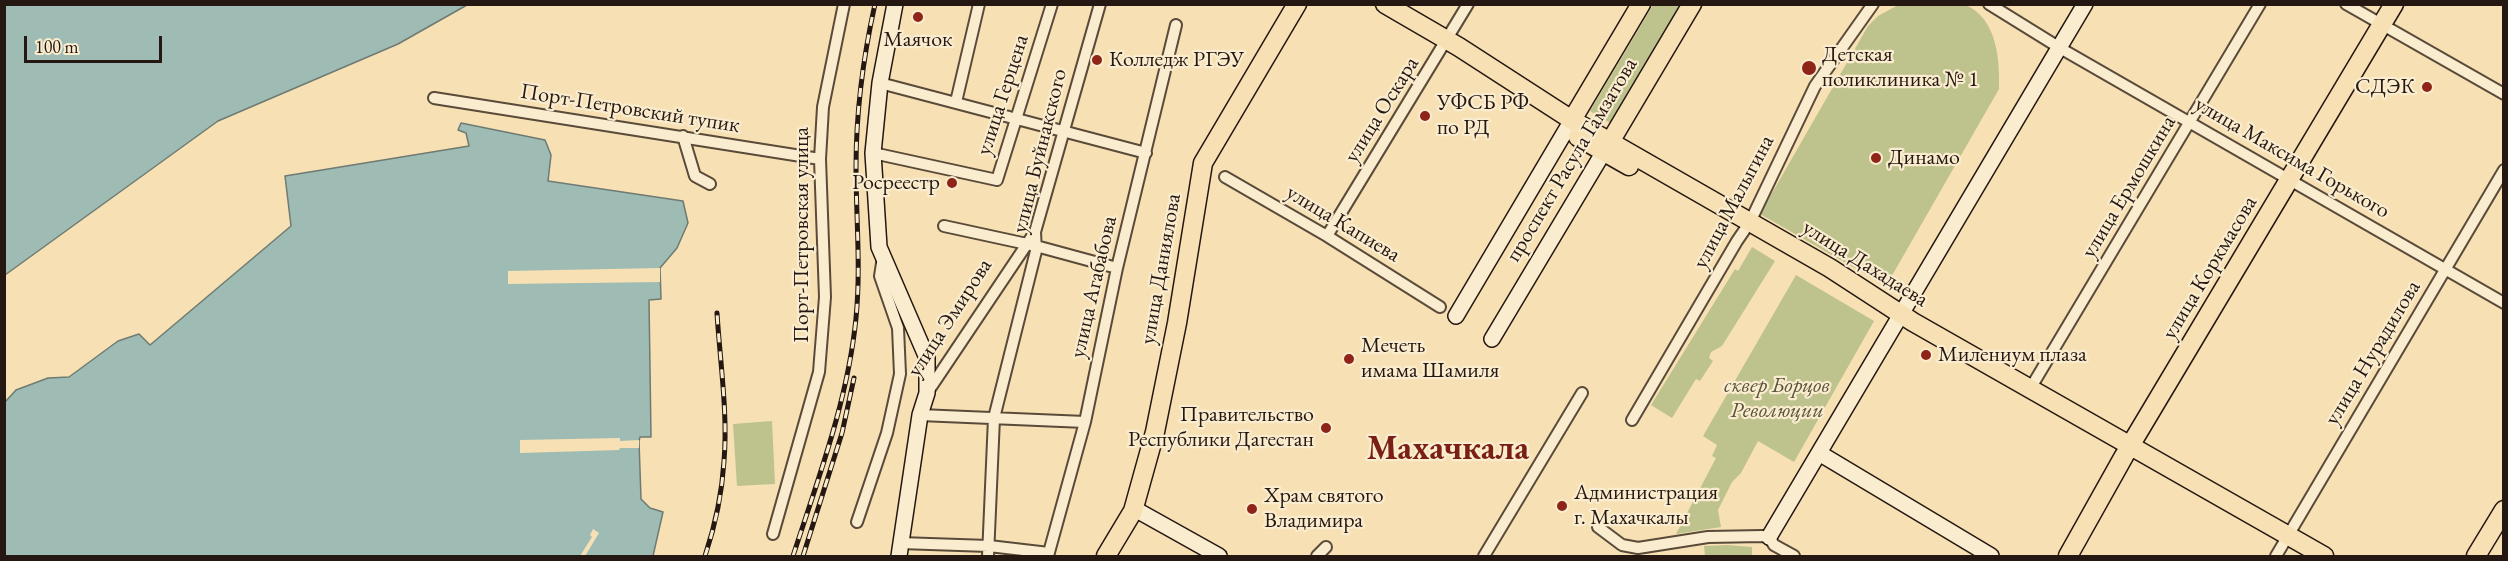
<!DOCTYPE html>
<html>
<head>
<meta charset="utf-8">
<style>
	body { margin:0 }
	#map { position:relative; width:2508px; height:561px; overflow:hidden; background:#f7e1b4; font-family:"EB Garamond",serif }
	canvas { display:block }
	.frame { position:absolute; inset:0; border:6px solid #251711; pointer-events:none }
	.scale { position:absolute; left:24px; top:36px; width:138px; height:27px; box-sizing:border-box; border:3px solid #251711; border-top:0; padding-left:8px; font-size:18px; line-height:21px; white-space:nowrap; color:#251711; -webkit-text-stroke:4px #faecce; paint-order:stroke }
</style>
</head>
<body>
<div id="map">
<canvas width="2508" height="561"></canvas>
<div class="frame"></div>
<div class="scale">100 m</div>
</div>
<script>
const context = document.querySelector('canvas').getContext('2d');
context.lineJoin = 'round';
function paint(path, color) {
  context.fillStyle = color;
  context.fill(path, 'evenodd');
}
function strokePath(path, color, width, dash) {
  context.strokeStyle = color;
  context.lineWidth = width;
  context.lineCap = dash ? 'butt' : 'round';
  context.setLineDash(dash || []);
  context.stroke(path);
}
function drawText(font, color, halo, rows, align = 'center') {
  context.font = font + ' "EB Garamond",serif';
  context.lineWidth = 4.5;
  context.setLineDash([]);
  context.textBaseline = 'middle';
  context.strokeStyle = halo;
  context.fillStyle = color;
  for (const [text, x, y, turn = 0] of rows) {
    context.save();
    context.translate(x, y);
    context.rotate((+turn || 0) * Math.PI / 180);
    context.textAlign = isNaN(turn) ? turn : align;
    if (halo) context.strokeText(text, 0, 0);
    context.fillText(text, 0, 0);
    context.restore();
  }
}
paint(new Path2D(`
	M1900 4C1913 4 1956 1 1966 5 1997 19 2000 60 1999 89L1886 286 1760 214 1868 26 1878 16Z
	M1653 5H1683L1612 124 1590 111Z
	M1752 247 1775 261 1722 346 1711 352 1709 358 1713 361 1700 381 1696 379 1672 418 1651 405 1735 269 1738 271Z
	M1796 275 1874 321 1794 462 1758 441 1741 473 1732 482 1718 510 1721 527 1676 534 1716 458 1712 456 1717 445 1703 436Z
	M772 421 775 484 737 486 733 424Z
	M1727 545 1752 547V556H1705L1704 546Z`), '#bec28c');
const water = new Path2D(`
	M5 4H467V5L398 44 218 121 5 275Z
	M461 123 545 140 551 155 548 181 683 201 688 223 677 248 660 268 661 299 649 300 651 437H640L639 441 641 499 650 508 663 512 653 556H5V402L16 390 48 378 69 377 118 341 139 334 150 345 291 226 285 176 469 146 466 133 458 130Z`);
paint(water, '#9ebcb3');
strokePath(water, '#6e7a72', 1.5);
paint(new Path2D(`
	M660 268V282L508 284V271Z
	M620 438V441L639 440V448H620L619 450 520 453V440Z
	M593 529 599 533 585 556H580L592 537 590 535Z`), '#f7e1b4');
const street = new Path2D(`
	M1989 4 2060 48 2504 303
	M2346 4 2504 94
	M880 83 1146 153
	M434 98 820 159
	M956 102 979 4
	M683 136 695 176 710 184
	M873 153 997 180 1052 4
	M1225 177 1327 236 1440 307
	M944 226 1036 246 1117 268
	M1327 236 1468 4
	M2030 389 2260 4
	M927 393 1035 232
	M920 415 1085 422
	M1632 420 1737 241 1750 222 1815 86 1873 4
	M857 522 887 433 900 374 898 328 880 276 883 257
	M1598 527 1622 545 1638 548 1708 537 1762 536 1769 537 1774 545 1794 556
	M773 534 819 372 825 297 820 159 823 107 844 4
	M900 543 989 546 1049 553
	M988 556 994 418 1036 251 1035 232 1100 4
	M1048 556 1085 422 1117 268 1176 25
	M1317 556 1326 547
	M1484 556 1582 393
	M2276 556 2504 170`);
const secondary = new Path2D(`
	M895 4 880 83 873 153 879 247 927 358V393L920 415 899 556
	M1456 316 1572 120
	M1492 339 1609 143
	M1819 453 1991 556
	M1133 508 1219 556
	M1769 537 2085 4`);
const primary = new Path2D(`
	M1385 4 1459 47 1572 120 1830 268 1913 322 2324 556
	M1572 120 1641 4
	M1578 137 1629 166
	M1610 142 1692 4
	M1106 556 1133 511 1155 432 1177 323 1203 163 1297 4
	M2068 556 2124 456 2394 4
	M2476 556 2504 510`);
strokePath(street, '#5a4a3a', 14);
strokePath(secondary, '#251711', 18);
strokePath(primary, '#251711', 21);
strokePath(street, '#faecce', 10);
strokePath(secondary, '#faecce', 15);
strokePath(primary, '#f7e1b4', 18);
const rail = new Path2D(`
	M705 556C715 526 722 494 724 461 728 413 720 362 717 313
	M793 556C818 479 848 400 856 318 861 268 856 218 856 167 856 112 863 58 875 4
	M803 556 842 433 854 378`);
strokePath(rail, '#251711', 5);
strokePath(rail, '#faecce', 3, [9]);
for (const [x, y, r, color] of [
	[918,17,6,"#8f2418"],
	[1097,60,6,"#8f2418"],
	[1809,68,8,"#8f2418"],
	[2427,87,6,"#8f2418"],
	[1425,116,6,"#8f2418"],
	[1876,158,6,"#8f2418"],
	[952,183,6,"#8f2418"],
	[1926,355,6,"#8f2418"],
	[1349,359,6,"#8f2418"],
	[1326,428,6,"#8f2418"],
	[1562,506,6,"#8f2418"],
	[1252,509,6,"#8f2418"]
]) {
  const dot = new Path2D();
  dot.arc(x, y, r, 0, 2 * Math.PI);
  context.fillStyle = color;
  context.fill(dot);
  strokePath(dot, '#faecce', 2);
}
drawText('22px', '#251711', '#faecce', [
	["Маячок",918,40,"center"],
	["Детская",1822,55],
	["поликлиника № 1",1822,80],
	["Колледж РГЭУ",1109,60],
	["СДЭК",2415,87,"right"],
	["УФСБ РФ",1437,103],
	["по РД",1437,128],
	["Динамо",1888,158],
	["Росреестр",940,183,"right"],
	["Мечеть",1361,346],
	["имама Шамиля",1361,371],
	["Милениум плаза",1938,355],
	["Правительство",1314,415,"right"],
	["Республики Дагестан",1314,440,"right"],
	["Администрация",1574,493],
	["г. Махачкалы",1574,518],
	["Храм святого",1264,496],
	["Владимира",1264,521]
], 'left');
drawText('22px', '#251711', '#faecce', [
	["улица Герцена",1003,95,-72],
	["Порт-Петровский тупик",630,109,9],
	["улица Оскара",1382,110,-58],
	["улица Буйнакского",1040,151,-76],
	["улица Максима Горького",2292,158,30],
	["проспект Расула Гамзатова",1572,160,-59],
	["улица Ермошкина",2129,187,-59],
	["улица Малыгина",1734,202,-62],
	["улица Капиева",1343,224,31],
	["Порт-Петровская улица",802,235,-90],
	["улица Дахадаева",1865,264,32],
	["улица Коркмасова",2210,268,-59],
	["улица Даниялова",1161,269,-80],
	["улица Агабабова",1094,287,-77],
	["улица Эмирова",950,318,-57],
	["улица Нурадилова",2373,353,-59]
]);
drawText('italic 22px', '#5b533c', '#faecce', [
	["сквер Борцов",1777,386],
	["Революции",1777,411]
]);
drawText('bold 34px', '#7a1f14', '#faecce', [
	["Махачкала",1448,450]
]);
</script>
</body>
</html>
